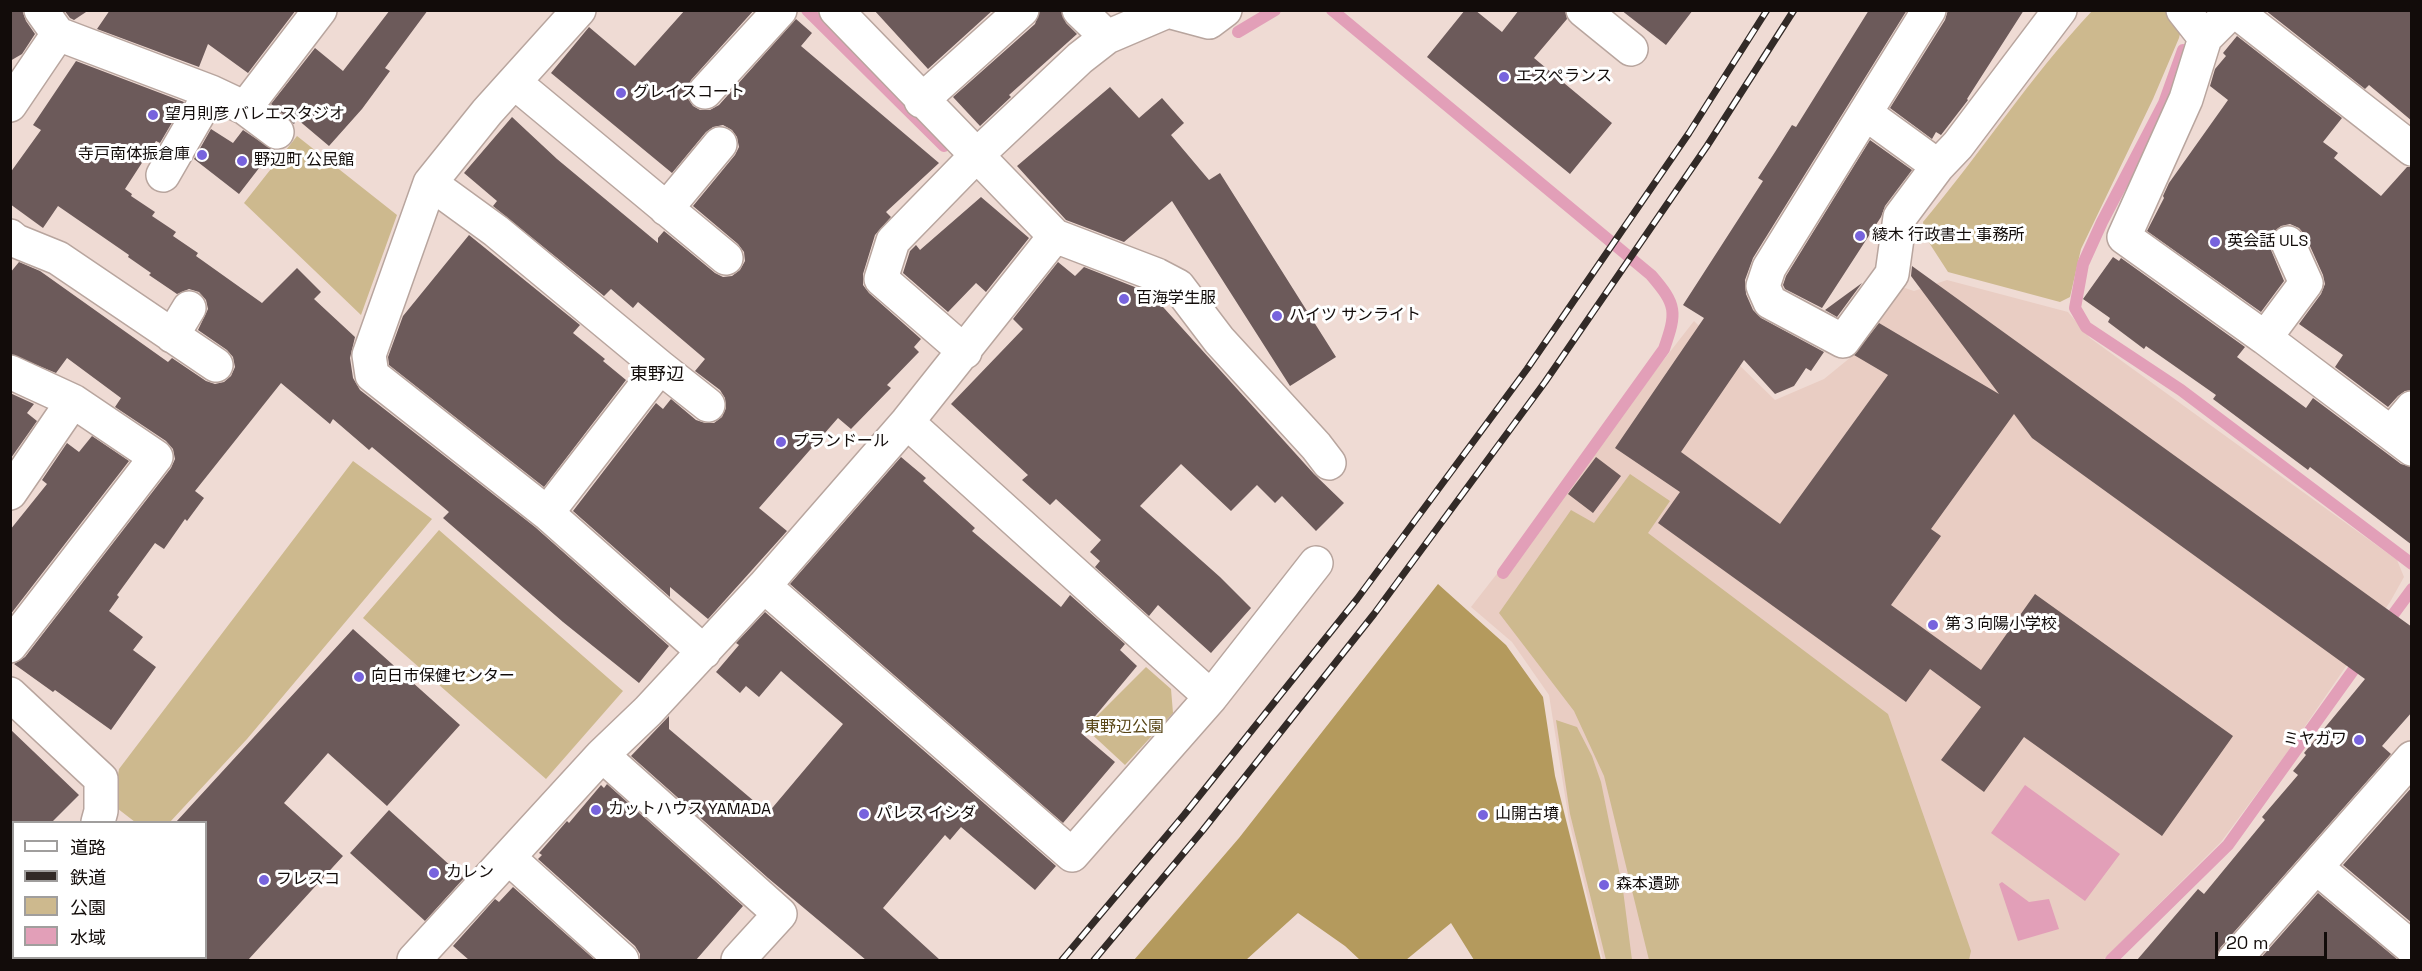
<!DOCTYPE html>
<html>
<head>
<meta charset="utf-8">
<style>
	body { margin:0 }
	#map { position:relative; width:2422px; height:971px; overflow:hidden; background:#efdbd4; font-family:"Space Grotesk","Noto Sans JP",sans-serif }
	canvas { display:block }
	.frame { position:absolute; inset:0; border:12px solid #120c0a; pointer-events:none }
	.legend { position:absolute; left:12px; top:821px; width:195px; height:138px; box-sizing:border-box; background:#fff; border:2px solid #a09e9d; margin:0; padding:8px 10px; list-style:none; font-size:18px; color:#120c0a }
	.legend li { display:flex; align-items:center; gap:12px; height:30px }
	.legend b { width:30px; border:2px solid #a09e9d }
	.scale { position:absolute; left:2215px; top:932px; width:112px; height:27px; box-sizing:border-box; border:3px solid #120c0a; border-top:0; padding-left:8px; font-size:18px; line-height:21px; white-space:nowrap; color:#120c0a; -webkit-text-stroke:4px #fff; paint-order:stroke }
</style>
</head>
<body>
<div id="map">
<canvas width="2422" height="971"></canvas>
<div class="frame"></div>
<ul class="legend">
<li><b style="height:8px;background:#fff"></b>道路</li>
<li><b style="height:8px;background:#322a27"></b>鉄道</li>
<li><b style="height:16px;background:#cdb98e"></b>公園</li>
<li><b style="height:16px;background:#e29fb8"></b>水域</li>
</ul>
<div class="scale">20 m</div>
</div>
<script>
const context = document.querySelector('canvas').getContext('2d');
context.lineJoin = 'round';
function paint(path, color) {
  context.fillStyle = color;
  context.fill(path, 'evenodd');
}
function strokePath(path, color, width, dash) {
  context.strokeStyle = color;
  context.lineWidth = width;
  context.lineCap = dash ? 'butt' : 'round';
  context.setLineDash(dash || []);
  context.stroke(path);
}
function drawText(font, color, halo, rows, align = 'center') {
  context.font = font + ' "Space Grotesk","Noto Sans JP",sans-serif';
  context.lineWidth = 6;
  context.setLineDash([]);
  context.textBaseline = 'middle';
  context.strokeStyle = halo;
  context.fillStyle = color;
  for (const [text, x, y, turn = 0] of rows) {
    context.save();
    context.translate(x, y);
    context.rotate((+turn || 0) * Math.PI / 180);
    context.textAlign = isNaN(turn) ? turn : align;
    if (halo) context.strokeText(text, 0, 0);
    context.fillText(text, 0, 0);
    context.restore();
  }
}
paint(new Path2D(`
	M1947 280 2068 312 2090 338 2397 560 2404 577 2390 602 2286 754 2221 842 2103 960H1603L1569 821 1549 695 1512 642 1471 607 1694 321 1775 400 1824 379 1851 357 1899 286 1914 291Z`), '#e9cdc3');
paint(new Path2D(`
	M2092 11H2177L2183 21 2179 38 2153 99 2081 249 2070 297 2060 302 1948 272 1926 238 1923 222C1981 153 2030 77 2092 11Z
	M297 136 397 215 361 315 244 203Z
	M353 461 432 519 247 739 170 822H135L113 805 119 769Z
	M1630 474 1670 501 1648 533 1888 714 1971 951 1969 960H1649L1604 776 1574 711 1499 613 1571 510 1594 523Z
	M439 530 623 691 546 779 363 618Z
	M1146 667 1171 689 1173 713 1125 765 1085 728Z
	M1556 720 1577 727 1592 756 1601 782 1623 890 1632 960H1606L1570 814Z`), '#cdb98e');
paint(new Path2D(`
	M1438 584 1506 645 1543 697 1555 776 1601 960H1474L1451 923 1406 960H1360L1345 946 1298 913 1246 960H1134L1239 838Z`), '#b49a5d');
paint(new Path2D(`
	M2025 785 2120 854 2085 901 1991 833Z
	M2002 882 2029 902 2049 899 2059 929 2018 941 1999 884Z`), '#e29fb8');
strokePath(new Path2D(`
	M807 10 944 146
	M1332 10 1651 275C1677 305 1677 312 1664 349L1503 573
	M1238 32 1275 10
	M2183 50 2164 103 2102 222 2083 264 2075 308 2086 327 2181 390 2412 564
	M2384 627 2412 589
	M2111 960 2228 845 2362 658`), '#e29fb8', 12);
paint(new Path2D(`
	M10 10H22L26 21 35 34 22 54 10 61Z
	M64 10H89L74 20 70 18Z
	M110 10H296L248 73 208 44 199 67 97 29Z
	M390 10H428L385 68 390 71 362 109 329 146 297 119 294 124 271 104 315 48 343 71Z
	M685 10H754L691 80 687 89V97L693 106 700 110H710L719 105 796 19 812 33 801 46 939 163 886 212 891 217 875 235 863 274V285L869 293 921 339 914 347 919 352 887 385 891 388 851 429 838 418 759 508 787 531 708 619 670 587V597L573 511 656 403 663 409 671 399 696 420 705 423H714L722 417 726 408 725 398 720 390 695 371 705 359 638 302 633 308 611 289 604 296 493 206 497 201 464 173 512 117 557 159 658 243V238L664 231 715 273 723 277 732 276 740 270 745 261 744 252 738 244 693 206 735 155 739 147 737 137 732 130 723 125 713 127 706 132 672 173 551 73 589 27 635 66Z
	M874 10H993L928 69Z
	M1040 10H1061L1066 23 1077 34 1009 95 1011 97 980 126 953 97 1035 24Z
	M1465 10H1475L1502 32 1519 10H1565L1567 19 1534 58 1612 123 1570 174 1427 57Z
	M1621 10H1693L1666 45Z
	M1869 10H1907L1753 258 1745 280 1746 294 1753 310 1761 318 1824 352 1811 371 1806 368 1794 386 1775 394 1744 360 1681 452 1780 524 1888 375 1854 355 1879 323 1999 394 1911 276 1912 266 2412 627V712L2382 746 2391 754 2220 948 2216 960H2137L2198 889 2204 894 2265 820 2262 817 2298 775 2293 771 2306 755 2304 753 2365 679 2032 438 2014 414 1931 529 1941 536 1891 605 1981 670 2035 594 2233 736 2162 836 2024 737 1984 792 1941 760 1981 707 1930 669 1906 702 1658 523 1680 492 1615 448 1704 318 1683 305 1763 181 1758 178 1775 152 1792 125 1796 127Z
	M1948 10H2024L1967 99 1968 100 1941 135 1936 132 1932 139 1890 108 1945 20Z
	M2265 10H2412V121L2369 85 2365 89Z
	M2237 36 2342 118 2323 142 2338 153 2334 158 2381 196 2407 167H2412V390L2405 391 2398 396 2388 407 2335 367 2343 355 2299 324 2321 294 2325 284 2323 275 2305 235 2299 228 2290 224 2281 226 2273 233 2269 242 2271 250 2284 281 2261 312 2147 231 2164 198 2163 196 2169 183 2228 100 2210 86 2215 69 2226 56 2223 53Z
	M76 61 184 102 160 143 156 141 125 189 132 194 131 196 155 212 152 216 176 232 173 236 198 253 196 256 262 303 297 268 321 292 314 299 355 337 350 358 353 378 360 390 535 527 669 646 639 683 563 622 443 518 449 512 372 447 369 450 333 419 330 424 281 383 195 491 204 498 187 521 185 519 164 549 155 543 117 595 119 597 109 611 143 637 133 650 156 667 111 730 55 690 53 692 14 664 25 657 171 468 175 459 173 449 166 441 115 407 121 398 67 358 56 373 10 354V273L19 262 40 271 168 362 172 358 206 381 215 384 224 382 231 376 235 367 233 357 227 350 198 330 208 309 206 300 199 292 189 289 177 294 149 275 151 273 128 257 129 255 58 206 43 228 10 204V173L41 130 33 125Z
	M1110 87 1139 118 1162 98 1184 123 1171 135 1209 180 1220 173 1336 357 1290 386 1172 201 1124 242 1066 220 1017 166Z
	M211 129 233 143 243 130 273 150 239 194 194 159Z
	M1870 140 1912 170 1885 206 1881 217 1822 308 1785 289 1783 285 1786 276Z
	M981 197 1029 238 986 292 976 283 948 312 903 273 910 251 916 245 920 250Z
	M469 235 580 325 573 333 605 359 603 361 626 380 544 487 389 365 388 357 403 316Z
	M2113 257 2119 261 2121 258 2245 347 2237 357 2306 408 2313 398 2401 464 2412 467V545L2310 467 2308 470 2213 399 2216 395 2146 346 2144 349 2108 322 2110 318 2083 299Z
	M1058 262 1075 276 1084 267 1155 295 1154 297 1314 474 1344 503 1316 531 1282 496 1275 503 1257 485 1231 511 1181 464 1140 506 1220 577 1251 608 1211 653 1158 605 1149 616 1095 567 1100 561 1090 552 1101 540 1056 499 1050 505 1022 480 1028 475 951 404 1023 329 1013 319Z
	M1862 283 1837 317 1825 310 1840 299Z
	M10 393 34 404 27 413 37 421 11 458Z
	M92 436 129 461 10 615V530L47 484 42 480 67 443 79 452Z
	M901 457 926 478 923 481 975 528 972 531 1061 607 1070 595 1125 644 1120 650 1137 666 1081 733 1115 762 1063 823 790 584Z
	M1596 457 1621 476 1593 513 1568 494Z
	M765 612 1056 866 1035 890 961 827 950 840 945 835 883 908 940 960H866L768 878 631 756 669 716V729L768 813 843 724 781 671 759 697 746 686 740 693 716 672 739 645 736 643Z
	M353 629 460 725 387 806 328 753 284 803 343 856 248 960H206V822H176Z
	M10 729 79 795 52 822H10Z
	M607 784 743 906 696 960H640V954L635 946 538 859 542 855 539 853 567 821 569 823 601 785 604 788Z
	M2412 787V923L2343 865Z
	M389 810 464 878 425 921 350 853Z
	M513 887 595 960H469L453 946 495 899 499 902Z
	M2318 893 2398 960H2259Z`), '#6c5a5a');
const minor = new Path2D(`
	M41 10 58 34 211 92 245 108 277 132
	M579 10 487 112 430 183 369 355 372 375 547 513 704 652
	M836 10 1055 236 1157 275 1178 286 1219 340 1316 446 1329 463
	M1079 10 1107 37
	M1583 10 1631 49
	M1929 10 1769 268 1763 286 1770 302 1843 341 1892 274 1900 217 1938 166 1958 145 2060 10
	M2183 10 2205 38
	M2233 10 2205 38 2186 99 2124 237 2265 338 2412 449
	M2234 10 2412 149
	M514 82 726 258
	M705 92 780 10
	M921 101 1022 10
	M10 105 58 34
	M245 108 320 10
	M1865 113 1938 166
	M163 175 211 92
	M430 183 496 231 660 367 547 513
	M666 209 720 144
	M10 236 16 241 58 258 216 365
	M172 336 189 308
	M2265 338 2306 283 2288 243
	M965 352 881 279 893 241 976 156 1080 58 1107 37 1168 11 1209 22 1225 10
	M660 367 708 405
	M10 372 73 401 156 457 10 646
	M907 422 1211 697
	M2391 433 2412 408
	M10 493 73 401
	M764 586 1072 855 1211 697 1316 563
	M10 694 101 779V811L98 822
	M602 755 780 914 738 960
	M509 858 622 960
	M2316 867 2412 948
	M414 960 602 755 648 711 764 586 907 422 1055 236
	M2234 960 2412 758`);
const major = new Path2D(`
	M10 916 14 919
	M52 958 55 960`);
strokePath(minor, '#b8a59e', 36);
strokePath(major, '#b8a59e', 36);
strokePath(minor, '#fff', 33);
strokePath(major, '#fff', 33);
const rail = new Path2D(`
	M1062 960 1184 815 1357 599 1527 369 1689 133 1767 10
	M1094 960 1203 830 1374 614 1545 382 1707 146 1794 10`);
strokePath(rail, '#322a27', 7);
strokePath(rail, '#fff', 4.5, [14]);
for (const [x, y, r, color] of [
	[1504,77,6,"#7763dd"],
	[621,93,6,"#7763dd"],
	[153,115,6,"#7763dd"],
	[202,155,6,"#7763dd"],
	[242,161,6,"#7763dd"],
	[1860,236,6,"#7763dd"],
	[2215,242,6,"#7763dd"],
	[1124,299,6,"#7763dd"],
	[1277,316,6,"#7763dd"],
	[781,442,6,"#7763dd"],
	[1933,625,6,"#7763dd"],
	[359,677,6,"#7763dd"],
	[2359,740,6,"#7763dd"],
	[596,810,6,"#7763dd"],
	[864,814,6,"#7763dd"],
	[1483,815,6,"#7763dd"],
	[434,873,6,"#7763dd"],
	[264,880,6,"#7763dd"],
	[1604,885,6,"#7763dd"]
]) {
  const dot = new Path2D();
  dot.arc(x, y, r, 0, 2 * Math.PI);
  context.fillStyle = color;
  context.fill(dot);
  strokePath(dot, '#fff', 2);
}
drawText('16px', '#120c0a', '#fff', [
	["エスぺランス",1516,77],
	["グレイスコート",633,93],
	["望月則彦 バレエスタジオ",165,115],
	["寺戸南体振倉庫",190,155,"right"],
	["野辺町 公民館",254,161],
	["綾木 行政書士 事務所",1872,236],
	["英会話 ULS",2227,242],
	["百海学生服",1136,299],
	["ハイツ サンライト",1289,316],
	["プランドール",793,442],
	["第３向陽小学校",1945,625],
	["向日市保健センター",371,677],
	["ミヤガワ",2347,740,"right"],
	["カットハウス YAMADA",608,810],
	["パレス イシダ",876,814],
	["山開古墳",1495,815],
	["カレン",446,873],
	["フレスコ",276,880],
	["森本遺跡",1616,885]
], 'left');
drawText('16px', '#574414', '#fff', [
	["東野辺公園",1124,728]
]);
drawText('18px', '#120c0a', '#fff', [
	["東野辺",657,375]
]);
</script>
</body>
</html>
